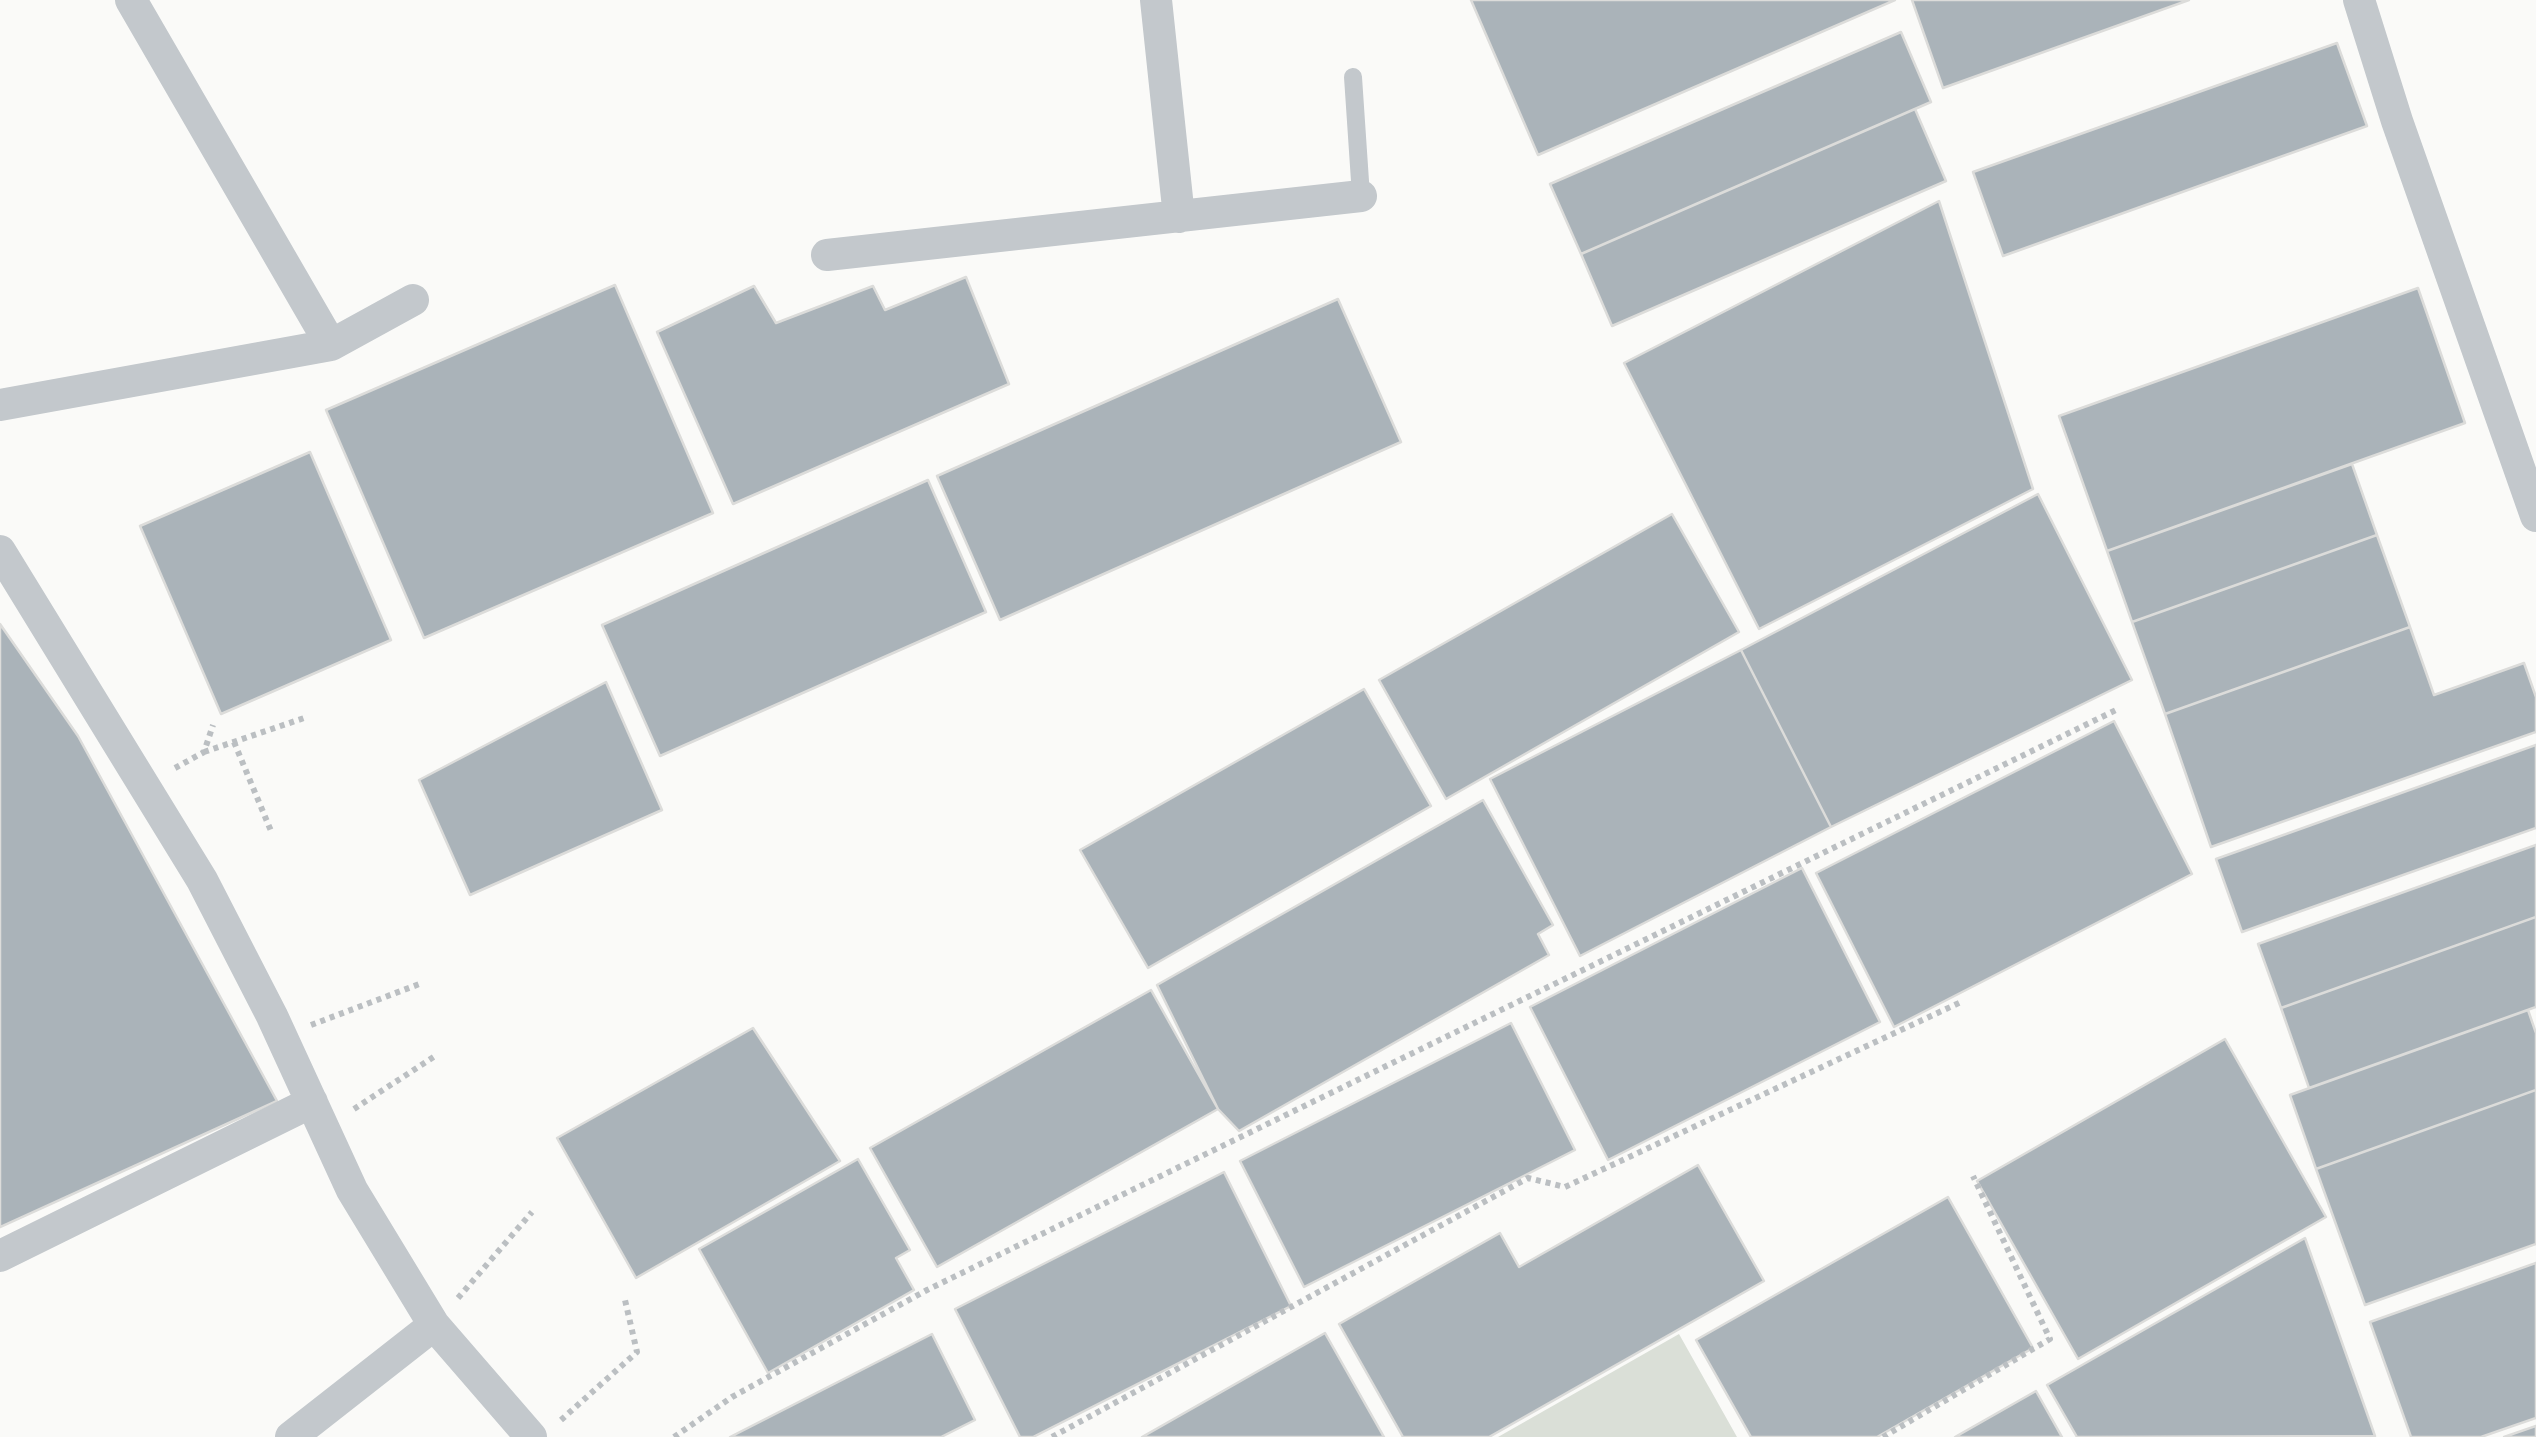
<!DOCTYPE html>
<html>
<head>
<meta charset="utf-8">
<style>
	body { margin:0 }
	canvas { display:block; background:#fafaf8 }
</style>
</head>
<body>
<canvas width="2536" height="1437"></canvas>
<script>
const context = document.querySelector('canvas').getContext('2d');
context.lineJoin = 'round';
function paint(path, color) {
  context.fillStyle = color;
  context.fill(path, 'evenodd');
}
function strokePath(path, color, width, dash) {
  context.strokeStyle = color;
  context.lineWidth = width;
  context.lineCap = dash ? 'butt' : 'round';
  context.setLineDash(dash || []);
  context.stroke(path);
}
paint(new Path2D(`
	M1679 1334 1737 1437H1498Z`), '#dadfd7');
const building = new Path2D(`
	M1471 0H1895L1538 155Z
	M1912 0H2189L1943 88Z
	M1901 32 1931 102 1581 254 1550 184Z
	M2337 43 2367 126 2003 256 1973 172Z
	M1915 109 1946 181 1612 326 1581 254Z
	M1939 201 2033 489 1759 629 1624 363Z
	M966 277 1009 384 733 504 657 332 754 286 776 323 873 286 885 310Z
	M615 285 713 513 424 638 326 410Z
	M2418 288 2465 423 2107 551 2059 416Z
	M1338 299 1401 442 1000 620 937 476Z
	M310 452 391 640 221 714 140 526Z
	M2352 464 2377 535 2132 622 2107 551Z
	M928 480 986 612 660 756 602 625Z
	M2038 494 2132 680 1831 827 1741 650Z
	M1672 514 1739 632 1446 799 1379 680Z
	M2377 535 2410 627 2165 714 2132 622Z
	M0 624 78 736 277 1101 0 1227Z
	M2410 627 2434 695 2524 663 2536 697V732L2211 847 2165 714Z
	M1741 650 1831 827 1580 956 1490 779Z
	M606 682 662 810 470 895 419 780Z
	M1364 689 1431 806 1148 968 1080 850Z
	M2114 721 2192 874 1894 1027 1816 873Z
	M2536 745V828L2242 932 2216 859Z
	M1483 800 1553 925 1538 934 1549 955 1239 1131 1218 1109 1157 985Z
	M2536 845V917L2281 1008 2258 944Z
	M1802 868 1880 1022 1608 1160 1530 1007Z
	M2536 917V1007L2309 1088 2281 1008Z
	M1151 990 1218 1109 937 1267 870 1148Z
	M2528 1010 2536 1033V1090L2316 1169 2290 1095Z
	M1511 1023 1575 1150 1304 1287 1240 1161Z
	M753 1028 840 1161 636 1278 557 1138Z
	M2225 1039 2326 1217 2078 1359 1977 1181Z
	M2536 1090V1244L2365 1305 2316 1169Z
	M858 1159 910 1250 896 1258 914 1290 768 1373 699 1249Z
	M1698 1165 1764 1281 1489 1437H1403L1339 1324 1500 1233 1519 1267Z
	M1224 1172 1291 1306 1033 1437H1020L955 1309Z
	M1948 1197 2033 1348 1877 1437H1751L1696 1340Z
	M2305 1238 2375 1436 2077 1437 2047 1385Z
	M2536 1263V1418L2481 1437H2411L2370 1322Z
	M1325 1333 1384 1437H1142Z
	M932 1334 975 1420 941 1437H730Z
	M2036 1391 2062 1437H1955Z
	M2536 1426V1437H2504Z`);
paint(building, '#aab3b9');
strokePath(building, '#dcdcda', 2.5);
strokePath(new Path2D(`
	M234 742 271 831
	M204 752 307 717
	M175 768 204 752 213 725
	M311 1025 422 983
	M354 1109 435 1056
	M458 1298 532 1212
	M561 1420 637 1352 625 1300
	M674 1437 732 1397 927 1290 2116 710
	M1052 1437 1528 1178 1565 1187 1961 1002
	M1883 1437 2050 1339 1973 1176`), '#bbbfc2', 6, [5, 5]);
strokePath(new Path2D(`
	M1353 77 1361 196`), '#c3c8cc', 18);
strokePath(new Path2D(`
	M1156 0 1179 217
	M2359 0 2397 121 2536 516
	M827 255 1361 196
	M331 345 413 300
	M0 405 331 345 131 0
	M0 551 202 880 272 1016 352 1190 434 1325 531 1437
	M0 1256 312 1102
	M291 1437 434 1325`), '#c3c8cc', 32);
</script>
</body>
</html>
